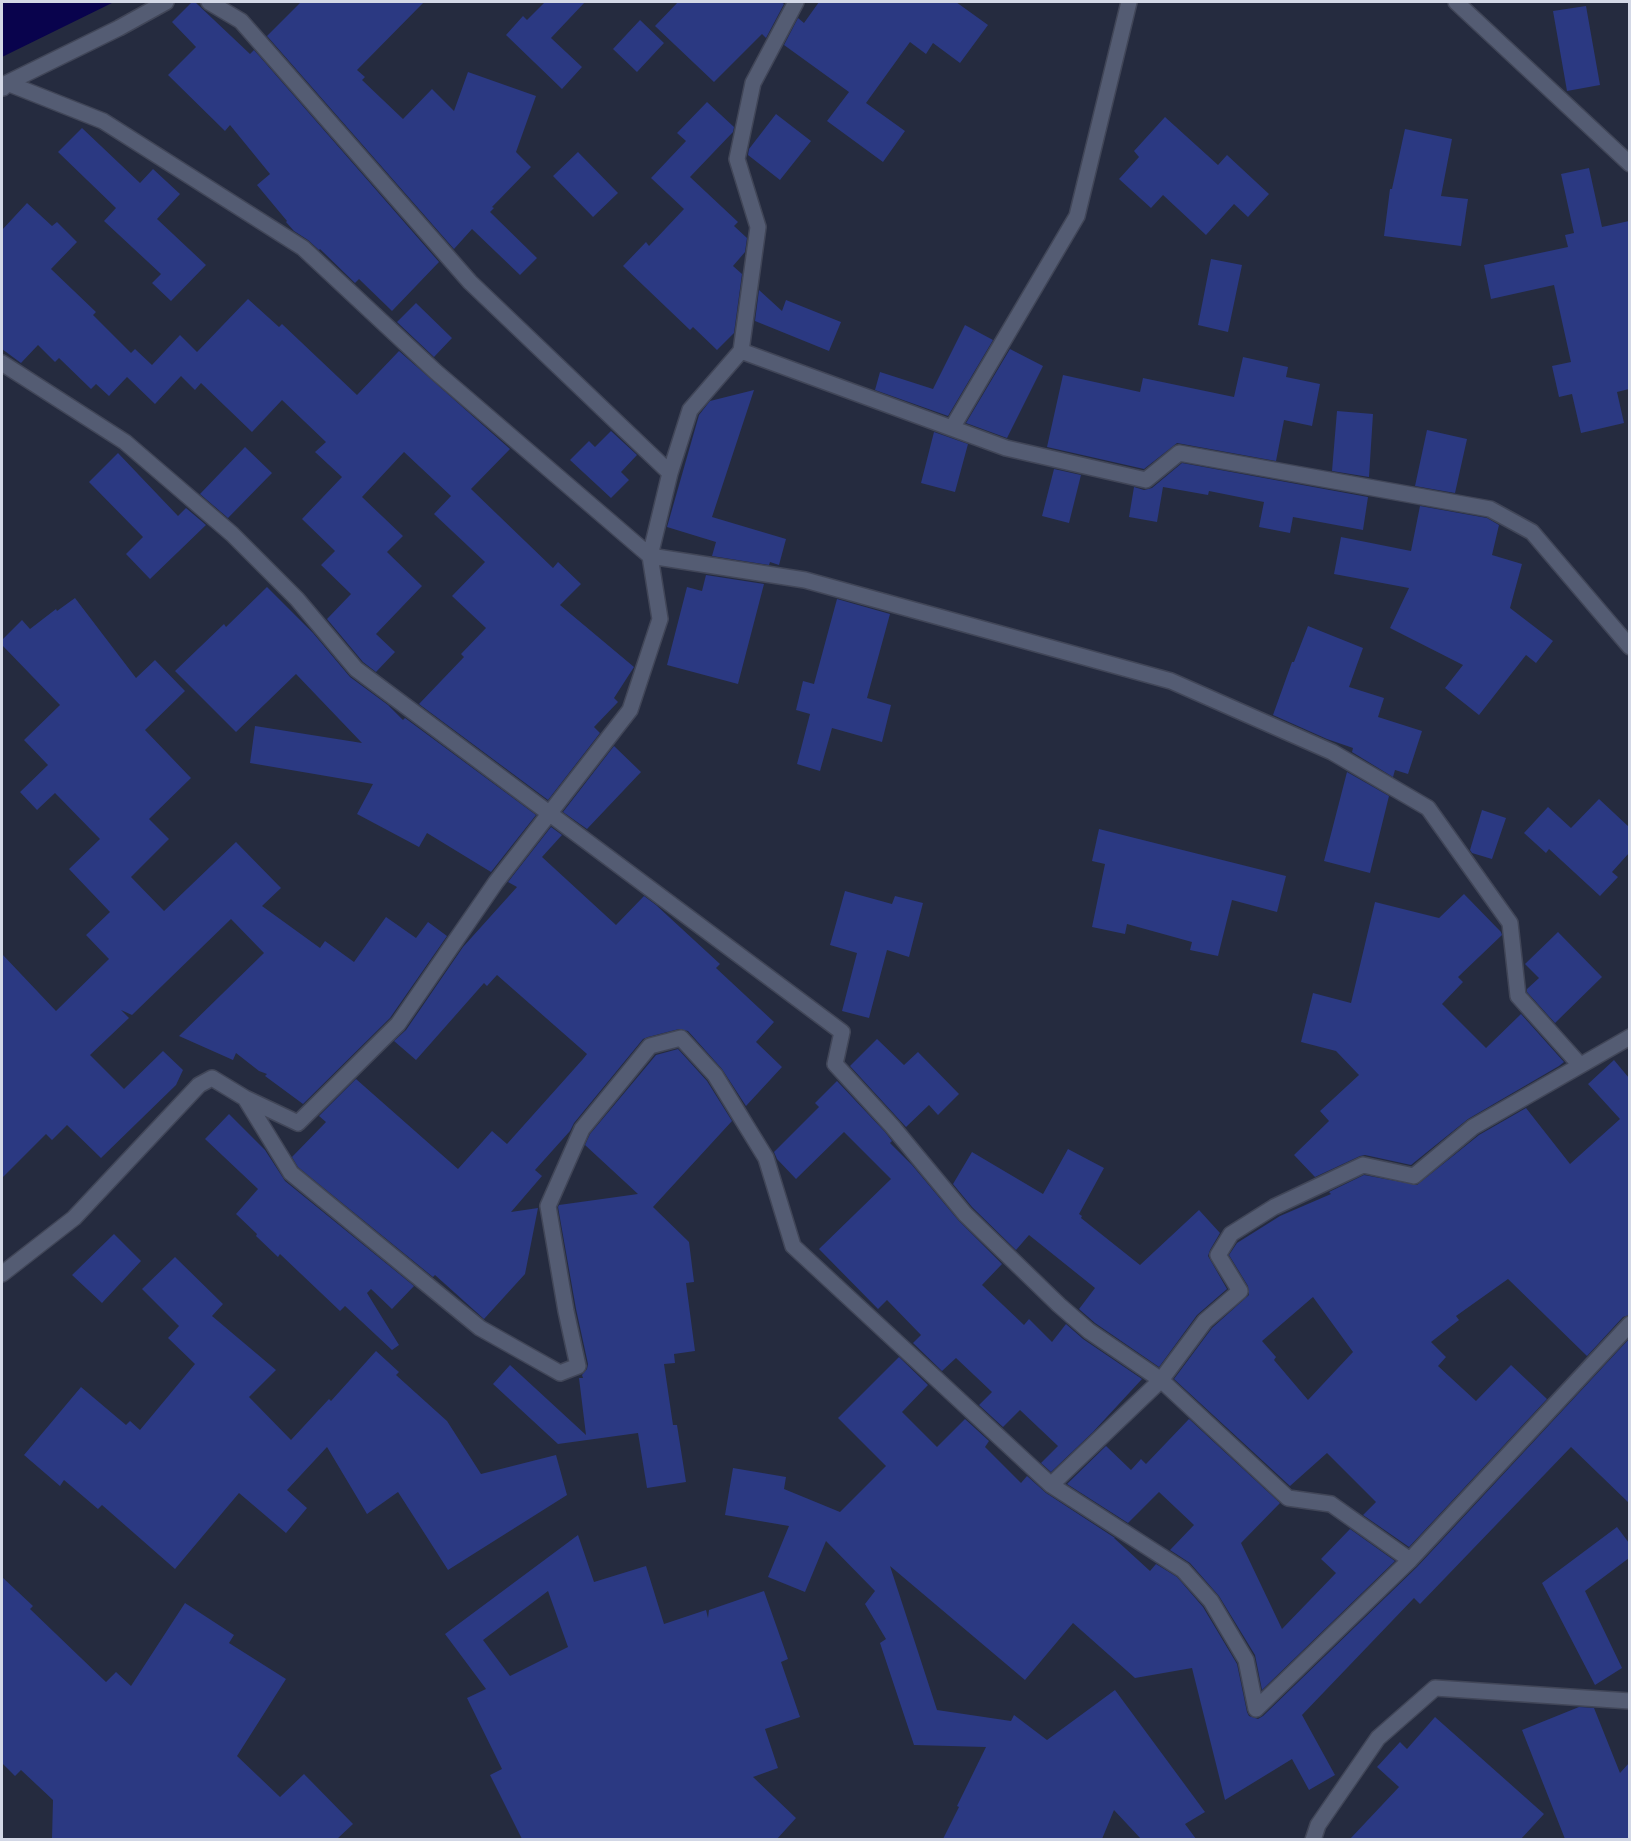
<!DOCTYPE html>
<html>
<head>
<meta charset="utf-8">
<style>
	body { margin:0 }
	#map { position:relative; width:1631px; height:1841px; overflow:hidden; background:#252b3f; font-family:"Golos Text",sans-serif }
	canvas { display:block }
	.frame { position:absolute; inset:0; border:3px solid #d3d8e6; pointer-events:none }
</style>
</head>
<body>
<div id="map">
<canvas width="1631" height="1841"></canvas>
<div class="frame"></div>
</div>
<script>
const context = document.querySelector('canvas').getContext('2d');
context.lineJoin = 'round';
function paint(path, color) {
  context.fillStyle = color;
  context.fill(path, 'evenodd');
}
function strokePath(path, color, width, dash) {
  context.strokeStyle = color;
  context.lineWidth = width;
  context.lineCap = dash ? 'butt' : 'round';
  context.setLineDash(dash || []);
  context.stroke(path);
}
paint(new Path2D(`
	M2 2H114L2 57Z`), '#09034d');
paint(new Path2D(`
	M192 2H195L250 54 254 50 439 262 392 311 359 279 355 283 320 249 319 250 308 240 294 231 286 222 287 221 257 185 270 174 230 125 225 131 168 75 196 47 172 22Z
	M301 2H424L357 70 365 77 362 80 403 119 432 89 454 111 468 72 536 96 516 152 531 167 492 207 494 208 490 212 537 258 520 275 472 229 454 249 267 36Z
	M545 2H585L551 38 582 67 562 89 506 35 523 16 527 20Z
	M678 2H781L784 4 766 38 762 34 714 82 655 26Z
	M819 2H956L988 25 960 63 933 43 926 54 910 42 866 103 905 131 883 162 827 121 849 92 784 45 798 18 804 23Z
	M1586 6 1600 85 1567 91 1553 11Z
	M640 20 664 43 637 72 613 49Z
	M707 102 734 127 733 132 690 177 738 222 734 226 747 238 745 252 733 266 742 274 734 333 717 350 693 327 690 330 623 266 646 242 649 246 684 209 651 178 686 141 677 133Z
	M776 114 811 141 780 180 748 155 749 149Z
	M1165 117 1218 165 1227 155 1269 194 1248 217 1234 204 1206 235 1163 195 1151 208 1119 179 1139 157 1134 151Z
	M82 128 140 183 153 169 180 194 157 219 206 265 171 301 152 283 161 274 104 221 116 208 58 152Z
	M1405 129 1452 139 1441 196 1468 199 1461 246 1384 236 1390 189H1392Z
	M578 152 618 193 593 217 553 176Z
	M1589 168 1602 227 1629 221V389L1617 392 1624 423 1581 433 1572 394 1559 397 1552 366 1571 362 1554 285 1491 299 1484 265 1568 247 1565 235 1574 233 1561 174Z
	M27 203 52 226 57 222 77 242 51 269 96 312 93 315 131 353 135 349 152 365 180 335 197 352 248 299 279 327 282 324 357 395 399 351 510 449 471 489 553 568 558 562 581 584 560 605 634 667 614 698 618 702 594 727 600 733 548 800 419 704 464 657 461 654 486 628 452 596 485 562 434 514 451 496 404 452 362 497 403 536 387 552 422 586 376 634 395 652 376 672 363 662 327 619 351 594 321 565 335 551 302 519 342 477 315 452 326 442 282 400 252 432 201 383 195 390 181 376 155 404 127 377 109 396 96 384 91 389 59 358 55 362 38 345 21 363 2 349V230Z
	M1211 259 1242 265 1228 332 1198 325Z
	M759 290 782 311 786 300 841 322 829 351 755 321Z
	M416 303 452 338 434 357 397 322Z
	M965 325 993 340 948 416 875 390 880 372 933 389Z
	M1010 349 1043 366 1007 438 966 423Z
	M1243 357 1288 367 1286 377 1320 384 1312 426 1284 420 1276 461 1177 443 1144 469 1047 447 1063 375 1140 392 1143 378 1234 397Z
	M754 390 712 517 786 539 779 565 770 562 769 565 712 556 716 542 667 527 699 415 710 401Z
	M1337 411 1373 414 1369 477 1332 471Z
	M1427 430 1467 439 1455 493 1415 486Z
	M611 431 637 455 621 472 629 480 611 498 570 460 589 441 595 447Z
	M934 432 968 444 955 492 921 483Z
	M245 447 272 473 228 518 200 494Z
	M118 453 178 516 186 508 206 525 150 579 126 554 143 537 89 482Z
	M1182 463 1368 497 1363 530 1293 517 1290 533 1259 527 1264 502 1209 491 1208 495 1163 487 1157 522 1129 517 1134 487 1144 490 1152 488Z
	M1054 469 1081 475 1069 523 1042 516Z
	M1420 506 1487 518 1499 525 1492 555 1522 564 1510 608 1553 641 1536 663 1526 655 1479 715 1445 688 1463 665 1390 628 1409 588 1334 574 1341 537 1411 551Z
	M706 575 764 584 738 684 667 665 687 587 702 591Z
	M267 587 313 633 350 677 388 705 403 720 405 718 536 815 491 872 427 833 419 847 357 814 373 784 250 763 255 726 362 743 296 674 236 732 175 671 224 624 226 627Z
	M75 598 136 678 155 660 185 691 145 730 191 778 149 819 169 839 131 877 164 911 236 842 281 888 262 906 320 948 325 941 354 962 386 917 416 938 428 922 447 936 390 1018 303 1104 265 1076 267 1074 259 1071 236 1053 233 1060 179 1036 264 953 231 919 132 1015 121 1010 129 1018 90 1055 124 1089 163 1051 183 1070 176 1085 101 1158 67 1125 52 1140 46 1134 2 1178V954L56 1011 109 959 86 935 110 912 69 869 100 839 55 793 37 810 20 792 48 765 24 740 60 705 2 645V640L22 620 30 629 56 609 57 611Z
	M837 599 890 614 867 698 891 705 882 742 832 728 820 771 797 764 810 714 796 710 803 681 814 684Z
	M1308 626 1363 648 1349 687 1384 698 1378 717 1422 731 1408 774 1395 770 1393 777 1352 752 1353 748 1327 739 1273 715 1292 662H1294Z
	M614 746 641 772 587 829 563 812Z
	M1347 772 1389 796 1370 873 1324 861Z
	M1599 799 1629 827V853L1612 872 1618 877 1600 896 1549 849 1546 853 1524 833 1548 807 1571 828Z
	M1482 810 1506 818 1492 859 1472 853 1470 850Z
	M551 827 562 835 542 857 616 925 644 896 656 905 720 964 716 968 774 1022 756 1042 782 1067 746 1106 722 1069 688 1031 679 1029 648 1037 643 1039 574 1123 570 1131 535 1170 542 1176 511 1212 538 1208 525 1274 484 1319 435 1275 433 1277 298 1167 292 1157 326 1122 319 1116 356 1079 458 1169 492 1131 507 1144 583 1059 587 1054 497 975 487 986 484 983 416 1060 394 1041 406 1030 463 947 517 887 508 882Z
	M1099 829 1286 876 1277 912 1232 900 1218 956 1190 950 1192 942 1127 924 1125 934 1092 927 1105 864 1092 861Z
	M845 891 892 904 895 896 923 903 909 957 887 950 869 1018 842 1011 857 953 830 945Z
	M1464 894 1501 932 1502 935 1458 977 1463 982 1442 1004 1486 1048 1521 1014 1564 1062 1559 1066 1468 1119 1411 1165 1365 1155 1360 1156 1315 1177 1294 1155 1329 1121 1320 1111 1359 1075 1336 1051 1301 1042 1313 993 1351 1003 1375 902 1439 918Z
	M1558 932 1602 977 1555 1023 1527 992V989L1539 978 1525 964Z
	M877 1039 904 1065 918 1052 959 1094 938 1115 929 1105 906 1127 850 1066Z
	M678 1049 707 1081 732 1121 653 1207 689 1242 694 1282 686 1283 695 1351 674 1354 675 1363 664 1364 673 1425H677L686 1482 647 1488 638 1433 558 1444 493 1384 510 1365 586 1435 579 1378H583L582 1375 587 1369 588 1364 576 1309 558 1207 559 1205 638 1194 585 1145 590 1134 656 1055Z
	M1614 1060 1629 1078V1315L1623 1317 1587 1356 1508 1279 1456 1316 1459 1320 1431 1342 1446 1357 1438 1366 1476 1401 1511 1365 1547 1399 1409 1547 1363 1515 1376 1502 1327 1453 1290 1486 1174 1379 1212 1328 1249 1295 1248 1286 1229 1255 1237 1243 1280 1216 1331 1194 1329 1192 1364 1175 1417 1185 1479 1135 1526 1108 1570 1164 1620 1119 1588 1084ZM1313 1297 1353 1352 1308 1400 1274 1360 1276 1357 1262 1341Z
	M837 1081 885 1132 892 1141 890 1143 912 1165 958 1220 1002 1264 982 1285 1024 1325 1029 1319 1052 1342 1066 1324 1083 1339 1142 1379 1093 1432 1051 1472 1041 1463 1058 1446 1020 1410 1003 1427 979 1405 992 1392 956 1358 942 1371 913 1343 921 1335 887 1300 878 1309 819 1249 891 1179 844 1132 796 1179 777 1159 774 1152 819 1107 815 1103Z
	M229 1114 265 1150 285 1181 414 1286 392 1309 371 1289 367 1293 399 1345 392 1350 345 1306 340 1311 280 1254 278 1257 256 1236 257 1234 236 1214 258 1189 205 1139Z
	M1068 1149 1104 1168 1079 1214 1082 1216 1081 1218 1140 1265 1199 1210 1220 1233 1210 1250 1208 1256 1227 1289 1197 1315 1159 1367 1095 1323 1079 1309 1095 1288 1029 1235 1016 1250 972 1207 953 1184 972 1152 1043 1194Z
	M114 1234 141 1261 102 1303 72 1275Z
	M175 1257 223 1304 212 1316 276 1370 249 1397 291 1440 329 1399 331 1401 376 1351 399 1372 396 1375 447 1421 481 1474 556 1455 567 1495 448 1570 398 1492 367 1514 327 1447 287 1490 307 1508 286 1533 239 1493 175 1569 102 1505 98 1509 64 1480 60 1486 24 1455 81 1387 126 1425 130 1421 140 1430 195 1364 168 1338 179 1326 142 1289Z
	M1629 1339V1503L1571 1447 1420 1604 1414 1598 1302 1715 1335 1775 1309 1790 1292 1759 1225 1800 1192 1668 1135 1678 1073 1623 1025 1680 890 1566 937 1710 1011 1721 1014 1715 1047 1740 1115 1690 1205 1812 1185 1824 1196 1839H1141L1114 1810 1102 1839H943L959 1807 957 1806 986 1747 914 1745 880 1643 886 1639 865 1604 875 1591 826 1541 805 1592 768 1577 789 1526 725 1515 733 1468 786 1477 784 1489 840 1512 886 1466 838 1418 899 1357 928 1385 902 1412 937 1447 965 1419 989 1441 985 1447 1021 1483 1027 1476 1046 1493 1115 1538H1114L1150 1571 1156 1564 1177 1577 1203 1607 1237 1664 1247 1712 1249 1716 1258 1719 1263 1716 1417 1567Z
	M1189 1419 1280 1503 1241 1543 1282 1629 1336 1573 1321 1559 1350 1529 1395 1561 1262 1690 1255 1655 1219 1596 1190 1563 1170 1550 1194 1525 1159 1492 1128 1523 1067 1484 1106 1446 1131 1470 1141 1459 1146 1464Z
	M1617 1527 1629 1543V1558L1585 1591 1622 1668 1595 1685 1542 1583Z
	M578 1535 594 1582 646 1566 664 1624 706 1610 708 1618 709 1610 764 1591 788 1659 781 1662 800 1717 765 1729 778 1768 753 1777 796 1818 777 1839H522L490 1775 502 1769 467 1698 486 1689 445 1634ZM548 1591 568 1647 510 1676 483 1640Z
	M2 1577 33 1606 30 1609 106 1682 116 1672 131 1686 185 1603 234 1635 229 1643 286 1679 237 1756 280 1797 304 1774 353 1824 337 1839H52L53 1800 21 1770 15 1776 2 1763Z
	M1579 1707 1594 1708 1620 1773 1629 1763V1839H1565L1522 1730Z
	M1435 1717 1544 1814 1521 1839H1350L1399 1787 1377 1767 1400 1742 1407 1749Z`), '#2b3982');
const street = new Path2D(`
	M209 2 241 21 470 282 670 473
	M1456 2 1630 164
	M2 85 7 83 103 121 303 248 436 372 650 556 805 580 1171 681 1332 752 1428 808 1510 923 1518 996 1580 1065
	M3 88 7 83 119 28 166 2
	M741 351 1006 448 1146 480 1179 453 1490 509 1532 532 1630 647
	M2 363 125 442 232 534 297 599 356 669 842 1032 835 1064 892 1126 965 1214 1059 1305 1089 1331 1161 1380 1288 1498 1331 1504 1410 1560
	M952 428 1077 216 1129 2
	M245 1098 291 1173 480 1328 560 1373 578 1366 566 1311 548 1206 582 1129 650 1046 681 1038 715 1075 766 1158 793 1246 1051 1485 1183 1570 1211 1601 1246 1660 1256 1709 1410 1560 1630 1324
	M2 1274 74 1218 199 1085 212 1078 245 1098 298 1123 398 1024 496 882 630 710 660 619 650 556 670 473 690 410 741 351 758 227 737 159 753 83 796 2
	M1051 1485 1161 1380 1205 1321 1240 1291 1218 1255 1231 1234 1274 1207 1363 1165 1414 1176 1473 1127 1630 1037
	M1313 1840 1318 1825 1378 1738 1435 1688 1630 1701`);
strokePath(street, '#414658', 18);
strokePath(street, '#545c73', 15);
</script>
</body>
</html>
